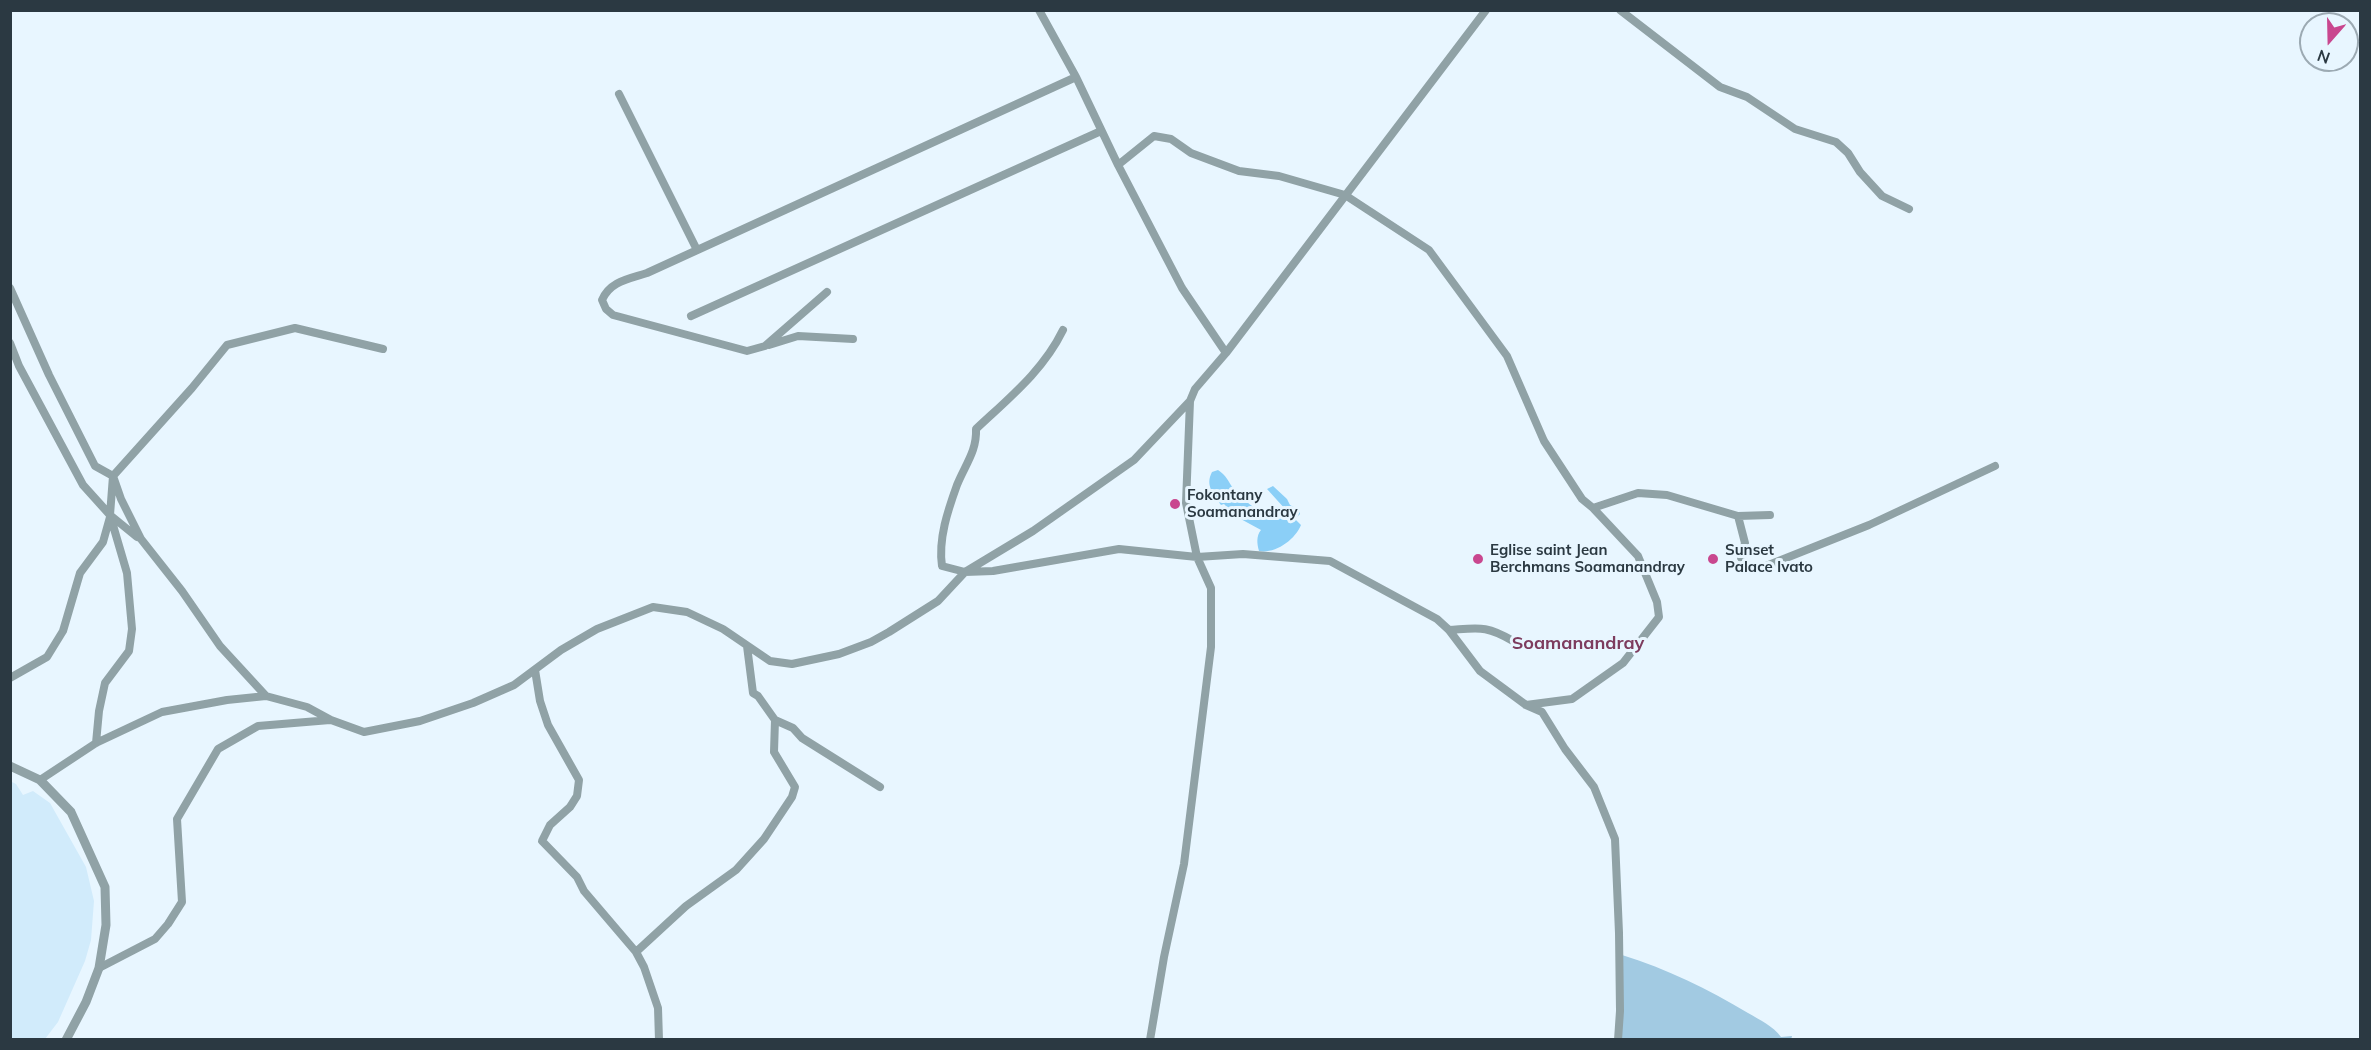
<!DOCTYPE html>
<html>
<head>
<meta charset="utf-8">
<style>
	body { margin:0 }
	#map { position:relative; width:2371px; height:1050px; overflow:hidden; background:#e8f6ff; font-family:Mulish,sans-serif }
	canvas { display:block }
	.frame { position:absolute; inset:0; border:12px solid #2b3942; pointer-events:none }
	.north { position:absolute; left:2299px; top:12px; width:60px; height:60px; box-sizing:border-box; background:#e8f6ff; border:2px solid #9caab3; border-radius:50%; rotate:200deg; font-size:16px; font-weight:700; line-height:24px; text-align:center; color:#2b3942 }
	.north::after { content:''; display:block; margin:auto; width:21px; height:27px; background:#c9478f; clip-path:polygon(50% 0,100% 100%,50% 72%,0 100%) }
</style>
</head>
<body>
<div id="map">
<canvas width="2371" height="1050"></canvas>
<div class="frame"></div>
<div class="north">N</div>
</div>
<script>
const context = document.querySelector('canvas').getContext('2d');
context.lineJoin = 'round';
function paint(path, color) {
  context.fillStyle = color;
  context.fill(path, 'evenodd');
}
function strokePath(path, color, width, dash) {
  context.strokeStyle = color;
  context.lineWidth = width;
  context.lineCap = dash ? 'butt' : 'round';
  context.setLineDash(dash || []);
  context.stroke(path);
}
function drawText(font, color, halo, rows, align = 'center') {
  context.font = font + ' Mulish,sans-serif';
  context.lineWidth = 6;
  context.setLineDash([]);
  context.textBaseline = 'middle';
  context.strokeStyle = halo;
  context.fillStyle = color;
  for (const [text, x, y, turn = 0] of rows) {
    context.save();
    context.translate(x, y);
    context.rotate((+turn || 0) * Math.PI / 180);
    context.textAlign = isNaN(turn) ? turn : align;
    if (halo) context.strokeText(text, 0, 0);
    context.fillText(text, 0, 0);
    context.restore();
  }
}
paint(new Path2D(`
	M10 781 16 784 23 795 33 791 50 803 86 867 94 901 91 940 85 961 58 1022 45 1039H11Z`), '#d1ebfb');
paint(new Path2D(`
	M1622 955C1667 969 1708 989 1748 1013 1760 1020 1773 1026 1781 1037L1792 1036 1791 1040H1621Z`), '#a2cae2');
paint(new Path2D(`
	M1218 470C1226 475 1228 481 1233 488 1245 502 1263 518 1282 515L1286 510 1267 489 1273 486 1287 499 1290 505 1299 510 1300 514 1295 519 1301 525C1295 540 1275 554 1259 551 1257 544 1256 536 1261 530L1237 517 1224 504 1221 505C1213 494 1205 485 1212 472Z`), '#8bcff7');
strokePath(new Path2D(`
	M1039 10 1076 77 1118 165 1182 288 1226 353
	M1620 10 1720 87 1747 97 1795 129 1836 142 1848 153 1860 172 1882 196 1909 209
	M619 94 697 250
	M1118 165 1154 136 1171 139 1191 153 1239 171 1279 176 1345 195 1429 250 1507 356 1544 441 1582 499 1593 508 1638 556 1657 602 1659 617 1623 663 1572 699 1526 705
	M10 288 49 375 95 466 113 476 121 499 141 539 182 591 220 646 266 696
	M827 292 765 346 747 351 613 315 606 309 602 300C610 281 629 279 647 273L1076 77
	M691 316 1101 131
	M1063 330C1043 371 1009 398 976 429 977 451 965 465 957 485 948 510 938 539 942 566L965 572 993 571 1119 549 1197 557 1211 588V647L1184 864 1164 957 1150 1040
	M10 343 19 366 83 485 110 515 137 537
	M769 345 798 336 853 339
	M1190 401 1186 503 1197 557 1243 554 1330 561 1437 619 1449 630 1480 671 1526 705 1542 712 1565 749 1594 787 1615 839 1619 933 1620 1011 1618 1040
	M1593 508 1638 493 1667 495 1738 516 1770 515
	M1738 516 1745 543 1741 558 1749 566 1761 568 1869 525 1995 466
	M1449 630C1479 628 1486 625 1513 641
	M747 646 753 693 758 696 775 720 793 728 802 738 880 787
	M535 670 540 701 548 725 579 780 577 796 570 807 550 825 542 841 577 877 584 891 636 952 644 967 658 1008 659 1040
	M10 678 47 657 63 631 80 573 103 542 110 517
	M96 743 99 711 105 683 129 651 132 629 127 573 110 515 113 476 192 388 227 345 295 328 383 349
	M40 780 96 743 162 712 227 700 266 696 307 707 331 720 364 732 420 721 473 703 514 685 561 650 597 629 653 607 687 612 723 629 770 661 792 664 839 654 871 642 889 632 938 601 965 572 1033 531 1134 460 1190 401 1195 389 1226 353 1486 10
	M636 952 686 906 736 870 764 839 792 797 795 787 774 752 775 720
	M99 968 155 939 168 924 182 902 177 819 218 749 258 726 330 720`), '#90a2a6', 8);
strokePath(new Path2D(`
	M10 766 40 780 71 812 105 887 106 925 99 968 86 1002 66 1040`), '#90a2a6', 9);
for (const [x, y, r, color] of [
	[1175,504,6,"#c9478f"],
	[1478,559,6,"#c9478f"],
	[1713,559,6,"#c9478f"]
]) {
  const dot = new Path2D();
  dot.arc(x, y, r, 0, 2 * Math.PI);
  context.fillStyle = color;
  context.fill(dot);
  strokePath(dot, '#e8f6ff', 2);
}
drawText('bold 15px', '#2b3942', '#e8f6ff', [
	["Fokontany",1187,495],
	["Soamanandray",1187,512],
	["Eglise saint Jean",1490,550],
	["Berchmans Soamanandray",1490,567],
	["Sunset",1725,550],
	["Palace Ivato",1725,567]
], 'left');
drawText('bold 18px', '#7d3c5e', '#e8f6ff', [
	["Soamanandray",1578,644]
]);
</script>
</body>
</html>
